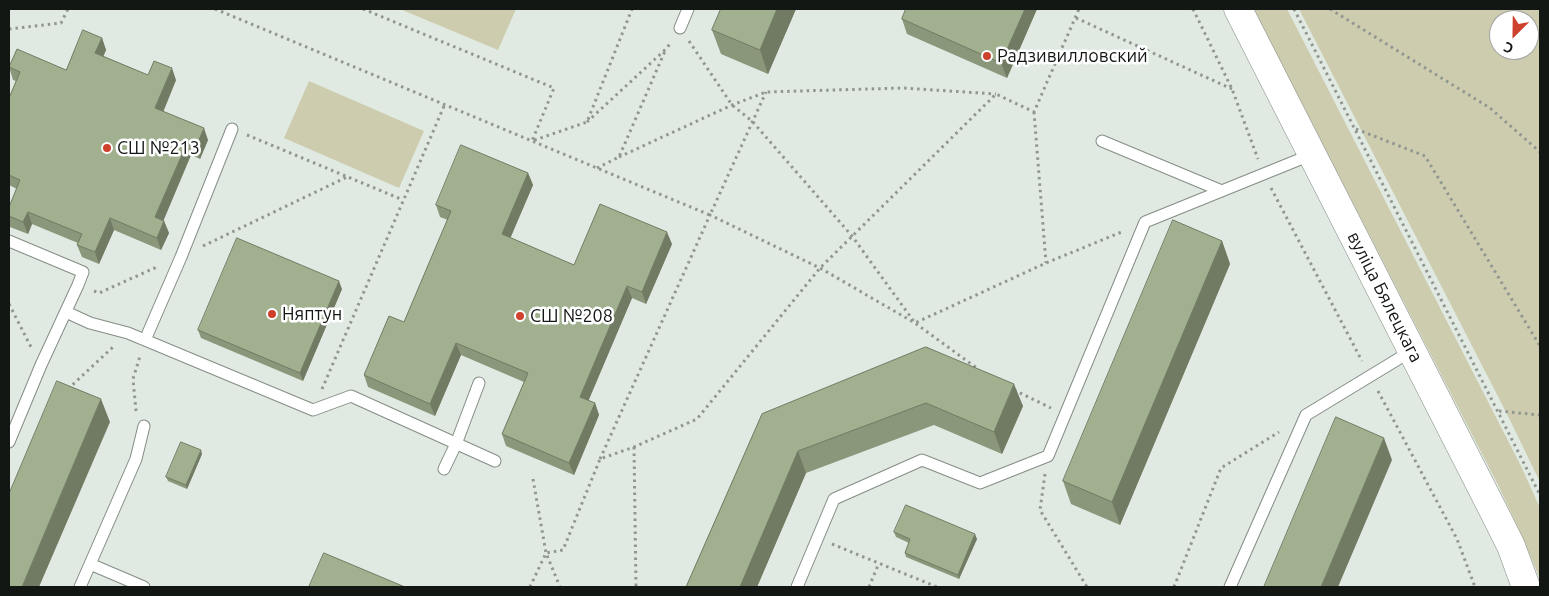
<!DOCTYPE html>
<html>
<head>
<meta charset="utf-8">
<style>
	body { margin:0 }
	#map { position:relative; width:1549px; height:596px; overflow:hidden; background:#e0eae2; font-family:Ubuntu,sans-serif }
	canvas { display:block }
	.frame { position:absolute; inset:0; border:10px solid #131714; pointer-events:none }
	.north { position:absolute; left:1489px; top:10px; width:50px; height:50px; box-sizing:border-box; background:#fff; border:1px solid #a1a2a1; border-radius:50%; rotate:203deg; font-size:14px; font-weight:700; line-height:20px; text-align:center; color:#131714 }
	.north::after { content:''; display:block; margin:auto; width:18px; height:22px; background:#cd412d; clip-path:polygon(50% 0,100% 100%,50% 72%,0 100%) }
</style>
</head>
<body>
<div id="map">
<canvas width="1549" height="596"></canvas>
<div class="frame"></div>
<div class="north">С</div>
</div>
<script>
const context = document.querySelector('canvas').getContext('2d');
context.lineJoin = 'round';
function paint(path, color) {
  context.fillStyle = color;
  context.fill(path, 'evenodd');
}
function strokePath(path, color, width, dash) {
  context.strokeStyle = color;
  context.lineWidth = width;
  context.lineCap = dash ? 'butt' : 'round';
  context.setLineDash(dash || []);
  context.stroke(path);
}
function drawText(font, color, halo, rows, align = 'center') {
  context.font = font + ' Ubuntu,sans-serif';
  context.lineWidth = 5;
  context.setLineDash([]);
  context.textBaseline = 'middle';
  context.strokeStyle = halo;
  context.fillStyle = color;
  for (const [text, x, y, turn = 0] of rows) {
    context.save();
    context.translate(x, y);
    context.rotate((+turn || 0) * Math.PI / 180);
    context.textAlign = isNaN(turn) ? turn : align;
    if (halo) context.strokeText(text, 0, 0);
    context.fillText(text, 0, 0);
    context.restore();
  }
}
paint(new Path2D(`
	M400 9H516L498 50Z
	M1253 9H1287L1521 466 1540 508V579L1522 536 1498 485Z
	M1299 9H1540V482L1507 414ZM1499 20H1529V50H1499Z
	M309 81 424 131 399 188 284 138Z`), '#ceccae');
const lane = new Path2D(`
	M680 28 688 9
	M1102 141 1222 191
	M9 241 83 272 78 285 41 365 9 442
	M66 312 90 323 128 333 313 410 351 396 495 461
	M145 340 181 257 232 129
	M444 469 456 444 479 383
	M90 564 144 587
	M80 587 136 459 144 426
	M797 587 834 499 922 460 980 483 1048 456 1145 222 1313 154
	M1230 587 1306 415 1413 350`);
const secondary = new Path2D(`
	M1238 9 1495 514 1511 546 1526 587`);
strokePath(lane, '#848d85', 13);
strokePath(secondary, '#848d85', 29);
strokePath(new Path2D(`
	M215 9 710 215 766 92
	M363 9 554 88 532 141 587 122 632 9
	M1193 9 1232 89 1258 159
	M1294 9 1540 495
	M1330 9 1490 108 1540 152
	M1076 18 1232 89
	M9 29 61 23 68 9
	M689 41 732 105 752 121 852 236 915 323 1046 263 1124 231
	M1034 112 1046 263
	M587 122 667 48 671 42
	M1356 129 1425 156 1540 346
	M247 135 403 200
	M619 157 732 105 766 92 903 88 996 94
	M597 168 619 157 665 51
	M1271 188 1362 361
	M203 246 347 177
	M94 291 99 293 159 266
	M9 304 31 347
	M68 389 113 347
	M322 389 445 104
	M1014 390 1051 408
	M1378 391 1457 539 1475 587
	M136 411 133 379 140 356
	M1499 411 1540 415
	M634 447 636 587
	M600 459 710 215 820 268 915 323 978 369
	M1045 474 1040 510 1087 587
	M533 479 546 553 560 587
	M832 544 937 587
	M530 587 546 553 563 550 600 459 634 447 697 419 820 268 996 94 1034 112 1079 9
	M869 587 879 563
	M1174 587 1221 468 1279 432`), '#909791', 3, [2.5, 4]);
strokePath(lane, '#fff', 11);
strokePath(secondary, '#fff', 28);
paint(new Path2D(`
	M721 9H796L768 74 721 54 712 30Z
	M906 9H1037L1007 78 907 34 902 19Z
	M102 38 106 50 103 56 148 75 176 80 163 111 208 140 200 159 191 155 163 220 164 221 169 233 161 250 114 230 99 264 82 257 77 245 78 243 32 224 28 234 10 227 9 223V207L17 189 9 185V98L16 81 13 80 9 67 66 70Z
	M528 173 533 185 510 238 574 265 672 244 646 304 632 298 588 400 595 403 599 415 574 475 506 446 502 434 524 382 461 355 435 416 368 387 364 375 404 322 448 220 440 217 436 205Z
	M1222 241 1230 264 1120 525 1071 504 1063 481Z
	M342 289 303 381 201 338 198 330Z
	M926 347 1023 406 1002 454 934 425 806 473 757 587H686L762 414Z
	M202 454 187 489 168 481 166 477Z
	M894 532 977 539 959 579 906 557 905 553 909 543 896 537Z`), '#8a977b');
paint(new Path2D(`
	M777 9H796L768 74 760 50Z
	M1025 9H1037L1007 78 1001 63Z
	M102 38 106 50 100 65 95 53Z
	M172 68 176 80 160 120 155 108Z
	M204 128 208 140 200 159 196 147Z
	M187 143 191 155 160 229 155 217Z
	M528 173 533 185 507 246 502 234Z
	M28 212 32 224 28 234 23 222Z
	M110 218 114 230 99 264 95 252Z
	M164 221 169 233 161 250 157 238Z
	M667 232 672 244 646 304 642 292Z
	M1222 241 1230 264 1120 525 1112 502Z
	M339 281 342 289 303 381 300 373Z
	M627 286 632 298 585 409 580 397Z
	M456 343 461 355 435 416 430 404Z
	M1014 384 1023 406 1002 454 994 432Z
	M101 399 110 422 39 587H22Z
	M595 403 599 415 574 475 569 463Z
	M1384 438 1392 460 1338 587H1321Z
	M201 450 202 454 187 489 186 485Z
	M798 451 806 473 757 587H740Z
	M975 534 977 539 959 579 958 575Z`), '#717b64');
const building = new Path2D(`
	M721 9H777L760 50 712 30Z
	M906 9H1025L1001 63 902 19Z
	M83 30 102 38 95 53 148 75 154 61 172 68 155 108 204 128 196 147 187 143 155 217 164 221 157 238 110 218 95 252 77 245 82 234 28 212 23 222 9 216V207L20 180 9 175V98L20 72 9 67 17 49 66 70Z
	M461 145 528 173 502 234 574 265 600 204 667 232 642 292 627 286 580 397 595 403 569 463 502 434 528 373 456 343 430 404 364 375 389 316 404 322 451 211 436 205Z
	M1173 220 1222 241 1112 502 1063 481Z
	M237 238 339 281 300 373 198 330Z
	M926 347 1014 384 994 432 926 403 798 451 740 587H686L762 414Z
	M57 381 101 399 22 587H9V494Z
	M1336 417 1384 438 1321 587H1264Z
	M181 442 201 450 186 485 166 477Z
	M906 505 975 534 958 575 905 553 910 539 894 532Z
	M324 553 405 587H309Z`);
paint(building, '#a1b08f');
strokePath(building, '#717b64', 1);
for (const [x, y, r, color] of [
	[987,56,5,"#cd412d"],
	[107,148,5,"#cd412d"],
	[272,314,5,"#cd412d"],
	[520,316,5,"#cd412d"]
]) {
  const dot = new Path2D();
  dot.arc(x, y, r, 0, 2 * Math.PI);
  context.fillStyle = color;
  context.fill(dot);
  strokePath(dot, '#fff', 2);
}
drawText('18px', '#131714', '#fff', [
	["Радзивилловский",997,56],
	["СШ №213",117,148],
	["Няптун",282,314],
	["СШ №208",530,316]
], 'left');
drawText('18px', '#131714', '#fff', [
	["вуліца Бялецкага",1385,297,63]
]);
</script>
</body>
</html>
